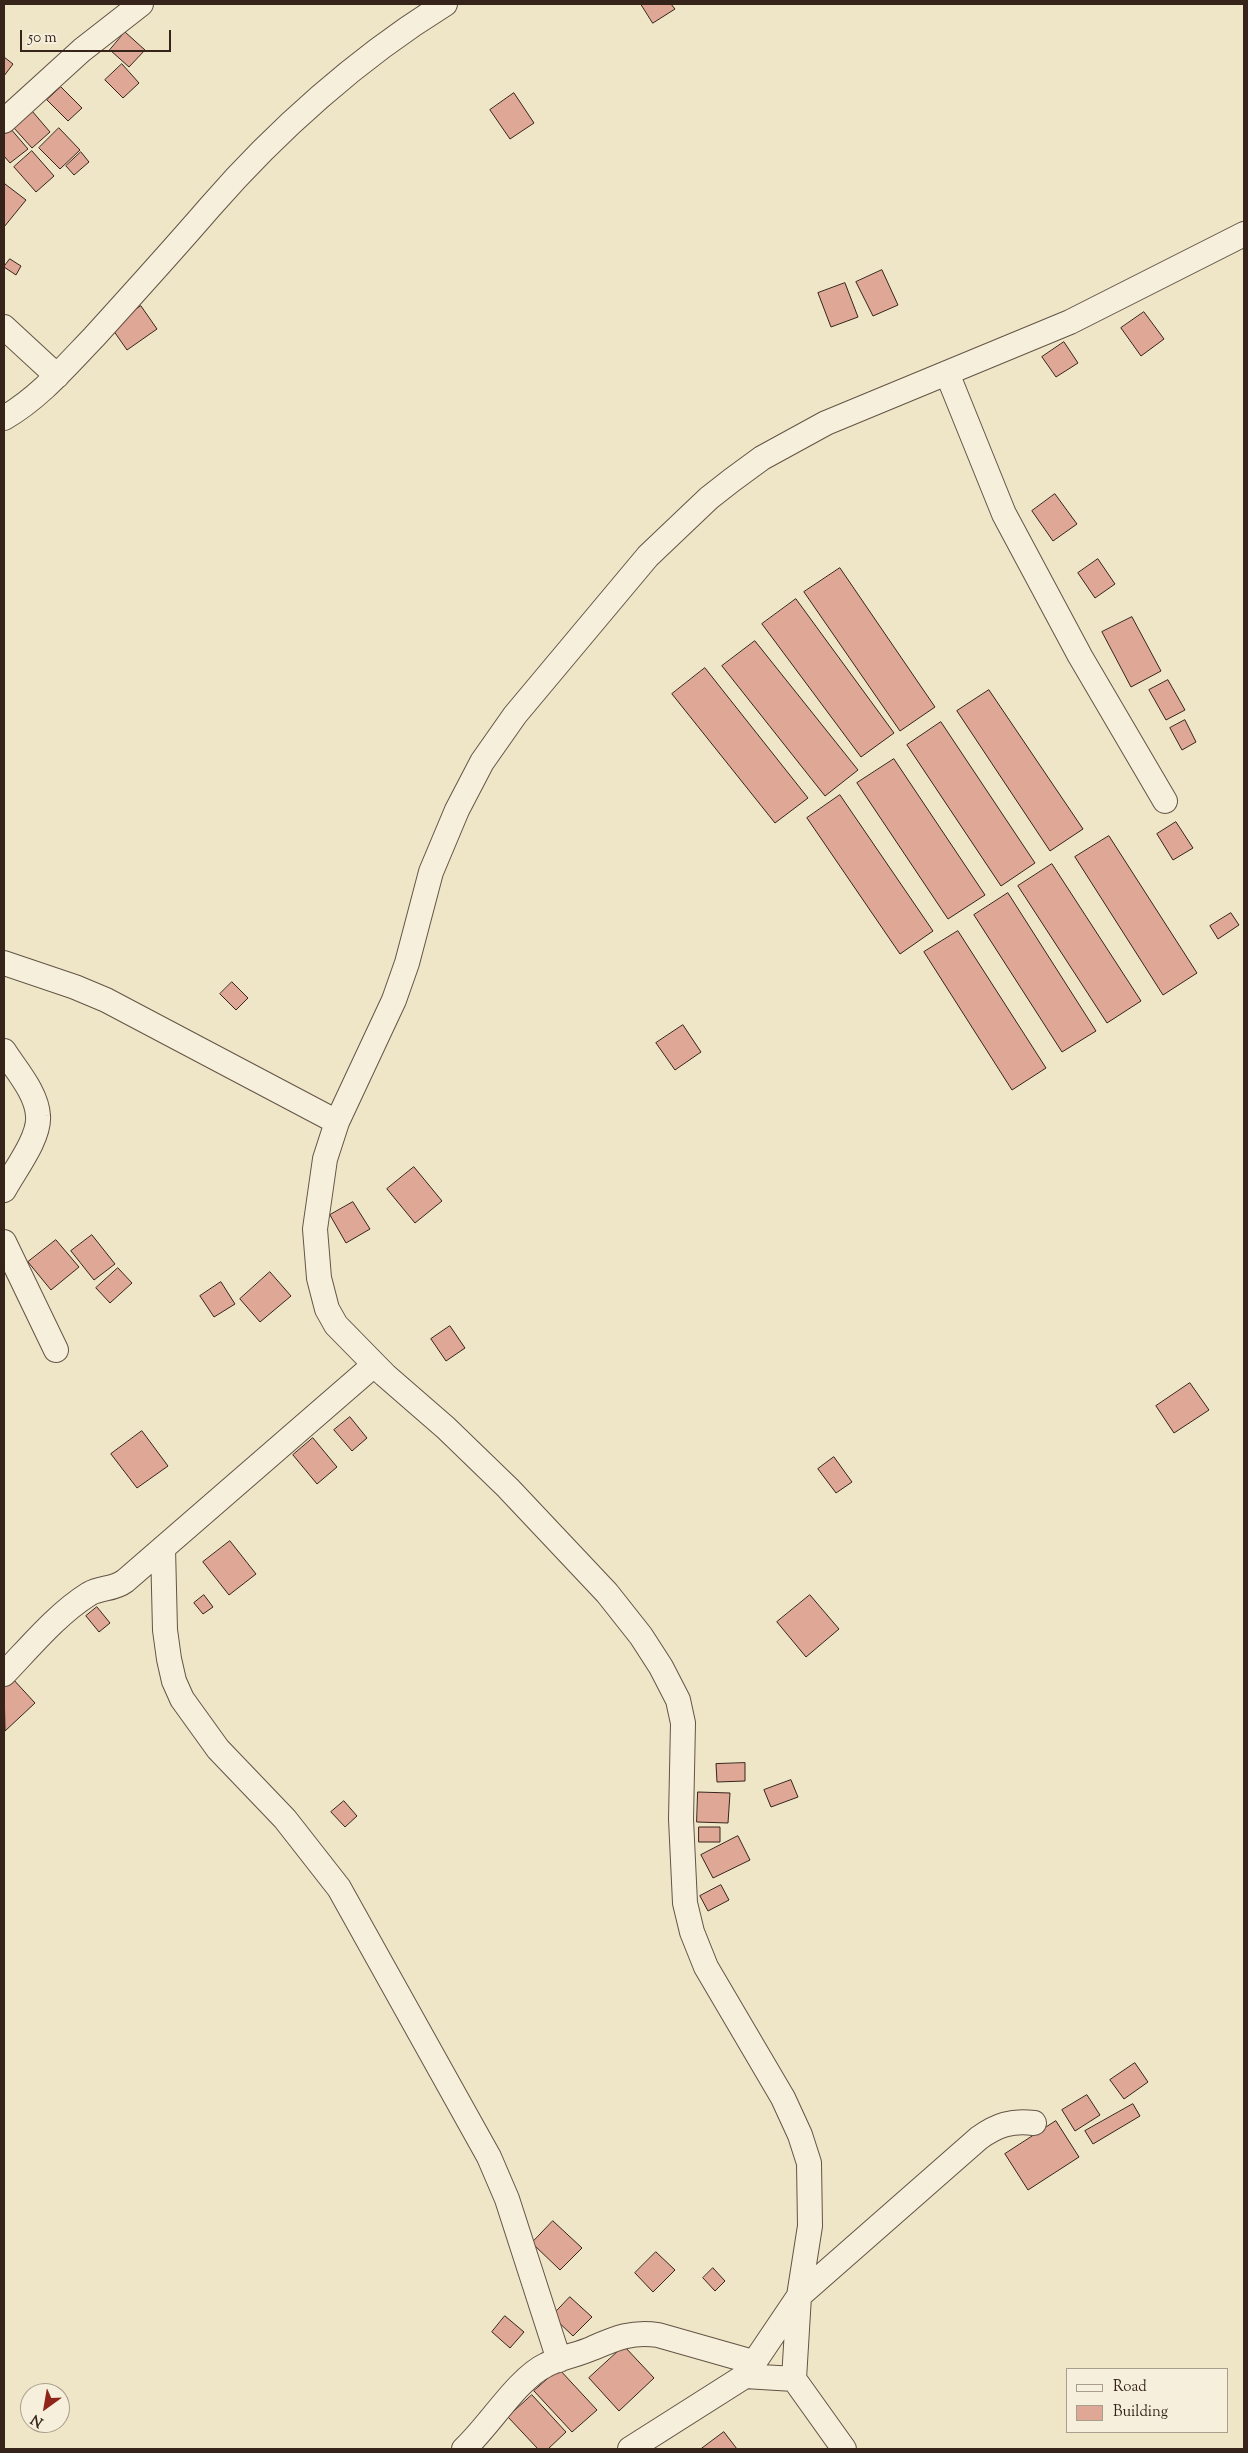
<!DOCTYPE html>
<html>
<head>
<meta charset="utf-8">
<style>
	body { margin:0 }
	#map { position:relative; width:1248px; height:2453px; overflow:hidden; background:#efe6c8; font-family:"Sorts Mill Goudy",serif }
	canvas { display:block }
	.frame { position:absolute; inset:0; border:5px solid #36241b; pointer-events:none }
	.legend { position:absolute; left:1066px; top:2368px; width:162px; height:65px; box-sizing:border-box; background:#f5efdb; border:1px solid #a99e8e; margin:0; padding:6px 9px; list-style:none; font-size:15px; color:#36241b }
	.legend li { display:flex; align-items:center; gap:10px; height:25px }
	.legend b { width:25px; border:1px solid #a99e8e }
	.north { position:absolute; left:20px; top:2383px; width:50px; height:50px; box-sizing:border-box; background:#f5efdb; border:1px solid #a99e8e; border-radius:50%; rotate:212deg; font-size:14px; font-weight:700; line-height:20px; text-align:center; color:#36241b }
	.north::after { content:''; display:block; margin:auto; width:18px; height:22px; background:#8f2418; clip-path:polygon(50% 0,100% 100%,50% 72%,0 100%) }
	.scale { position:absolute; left:20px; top:30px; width:151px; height:22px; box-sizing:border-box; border:2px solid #36241b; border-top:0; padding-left:6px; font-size:15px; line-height:18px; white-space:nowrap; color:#36241b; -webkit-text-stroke:4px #f5efdb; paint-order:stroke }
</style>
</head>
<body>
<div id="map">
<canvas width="1248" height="2453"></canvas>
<div class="frame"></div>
<ul class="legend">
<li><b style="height:6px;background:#f5efdb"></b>Road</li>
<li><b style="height:14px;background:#dfa796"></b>Building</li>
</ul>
<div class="north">N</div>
<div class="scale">50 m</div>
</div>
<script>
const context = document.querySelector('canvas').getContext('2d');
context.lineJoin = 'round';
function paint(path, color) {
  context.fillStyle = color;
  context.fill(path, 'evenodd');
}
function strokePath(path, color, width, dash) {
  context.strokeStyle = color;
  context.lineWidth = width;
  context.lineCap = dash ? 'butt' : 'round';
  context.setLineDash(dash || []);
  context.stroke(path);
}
const building = new Path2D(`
	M641 4H671L675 9 653 23Z
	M125 32 145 50 129 67 110 50Z
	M4 57 13 64 4 76Z
	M122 64 139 83 123 98 105 80Z
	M61 87 82 108 68 121 47 100Z
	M514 93 534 123 510 139 490 110Z
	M32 111 50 132 32 148 14 128Z
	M10 128 28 149 10 163 4 156V133Z
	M59 128 80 150 60 169 39 148Z
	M32 151 54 176 36 192 14 167Z
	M81 152 89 162 74 175 66 166Z
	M5 184 26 200 4 227V185Z
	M10 259 21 266 16 275 4 267Z
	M882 270 898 305 873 316 856 282Z
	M845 283 858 317 831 327 818 293Z
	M141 306 157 329 127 350 111 327Z
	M1144 312 1164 339 1141 356 1121 328Z
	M1064 342 1078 363 1056 377 1042 357Z
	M1055 494 1077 524 1053 541 1032 511Z
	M1098 559 1115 584 1095 598 1078 573Z
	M840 568 935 707 900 731 804 592Z
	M796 599 894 733 861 757 762 624Z
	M1132 617 1161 671 1131 687 1102 632Z
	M755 641 858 770 825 796 722 666Z
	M705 668 808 798 775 823 672 694Z
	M1168 680 1185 710 1166 720 1149 690Z
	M989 690 1083 829 1050 851 957 711Z
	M1185 720 1196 742 1182 750 1170 728Z
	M941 722 1035 863 1001 886 907 745Z
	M894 759 985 895 948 919 857 783Z
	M840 795 933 931 900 954 807 818Z
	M1176 822 1193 848 1173 860 1157 834Z
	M1109 836 1197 973 1163 995 1075 857Z
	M1052 864 1141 1001 1107 1023 1018 886Z
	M1008 893 1096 1031 1062 1052 974 915Z
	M1231 913 1239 925 1218 939 1210 926Z
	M958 931 1046 1068 1012 1090 924 952Z
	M232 982 248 998 236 1010 220 994Z
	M683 1025 701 1052 675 1070 656 1043Z
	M414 1167 442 1201 415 1223 387 1189Z
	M353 1202 370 1229 346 1243 330 1215Z
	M92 1235 115 1264 94 1280 71 1251Z
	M56 1240 79 1267 51 1290 28 1262Z
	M118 1268 132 1283 110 1303 96 1288Z
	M270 1272 291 1296 260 1322 240 1299Z
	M221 1282 235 1304 214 1317 200 1296Z
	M450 1326 465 1348 446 1361 431 1339Z
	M1190 1383 1209 1410 1174 1433 1156 1406Z
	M350 1417 367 1438 352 1451 334 1430Z
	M142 1431 168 1466 137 1488 111 1454Z
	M313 1438 337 1467 317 1484 293 1455Z
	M834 1457 852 1482 836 1493 818 1469Z
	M230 1541 256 1574 229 1595 203 1562Z
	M204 1595 213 1607 203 1614 194 1603Z
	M810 1595 839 1629 806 1657 777 1622Z
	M97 1607 110 1623 99 1632 86 1616Z
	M12 1678 35 1703 5 1731 4 1685Z
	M745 1763V1781L717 1782 716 1764Z
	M791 1780 798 1797 771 1807 764 1790Z
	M698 1792 730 1793 728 1823 697 1822Z
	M344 1801 357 1816 345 1827 331 1812Z
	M699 1827H720V1842H699Z
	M738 1836 750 1860 713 1878 701 1855Z
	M721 1885 729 1900 708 1911 700 1896Z
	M1135 2063 1148 2082 1124 2099 1110 2080Z
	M1087 2095 1100 2115 1075 2131 1062 2110Z
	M1133 2104 1140 2116 1093 2144 1085 2131Z
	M1056 2121 1079 2157 1028 2190 1005 2154Z
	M553 2221 582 2248 560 2270 532 2243Z
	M656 2252 675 2270 653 2292 635 2273Z
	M713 2268 725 2281 715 2291 703 2278Z
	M570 2297 592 2317 573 2336 552 2316Z
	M505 2316 524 2332 510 2348 492 2332Z
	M624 2346 654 2378 619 2411 589 2378Z
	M559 2369 597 2410 572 2432 534 2391Z
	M532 2395 566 2432 548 2449H538L508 2417Z
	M724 2432 737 2449H701Z`);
paint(building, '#dfa796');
strokePath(building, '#36241b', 1);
const minor = new Path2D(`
	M4 121 82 50 141 4
	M4 327 57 376
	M947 373 1004 514 1080 656 1165 801
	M4 418C39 398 66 366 94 337 133 294 172 251 210 207 276 131 359 57 445 4
	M4 963 75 987 106 1000 337 1122
	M4 1051C16 1070 37 1093 38 1116 40 1138 14 1171 4 1190
	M4 1242 56 1350
	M163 1548 165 1630 169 1659 174 1681 182 1699 218 1749 285 1819 339 1888 489 2157 507 2199 559 2360
	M4 1674C30 1647 57 1614 89 1594 101 1587 113 1590 125 1581L374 1365
	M745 2376 799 2296 979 2138C997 2125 1012 2120 1034 2123
	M464 2449C489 2426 518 2378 546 2365 561 2357 578 2355 593 2348 616 2338 633 2331 658 2335L753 2362
	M630 2449 745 2376 794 2379
	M844 2449 794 2379 799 2296 810 2226 809 2163 800 2135 783 2098 706 1967 692 1932 685 1903 681 1819 683 1723 678 1700 661 1667 641 1636 607 1593 508 1488 446 1428 385 1375 336 1325 327 1309 319 1278 315 1229 325 1159 337 1122 394 1000 407 963 431 872 457 810 482 762 515 715 648 556 709 498 732 480 762 458 826 423 1070 322 1244 234`);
strokePath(minor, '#645446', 26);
strokePath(minor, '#f5efdb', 24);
</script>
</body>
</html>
